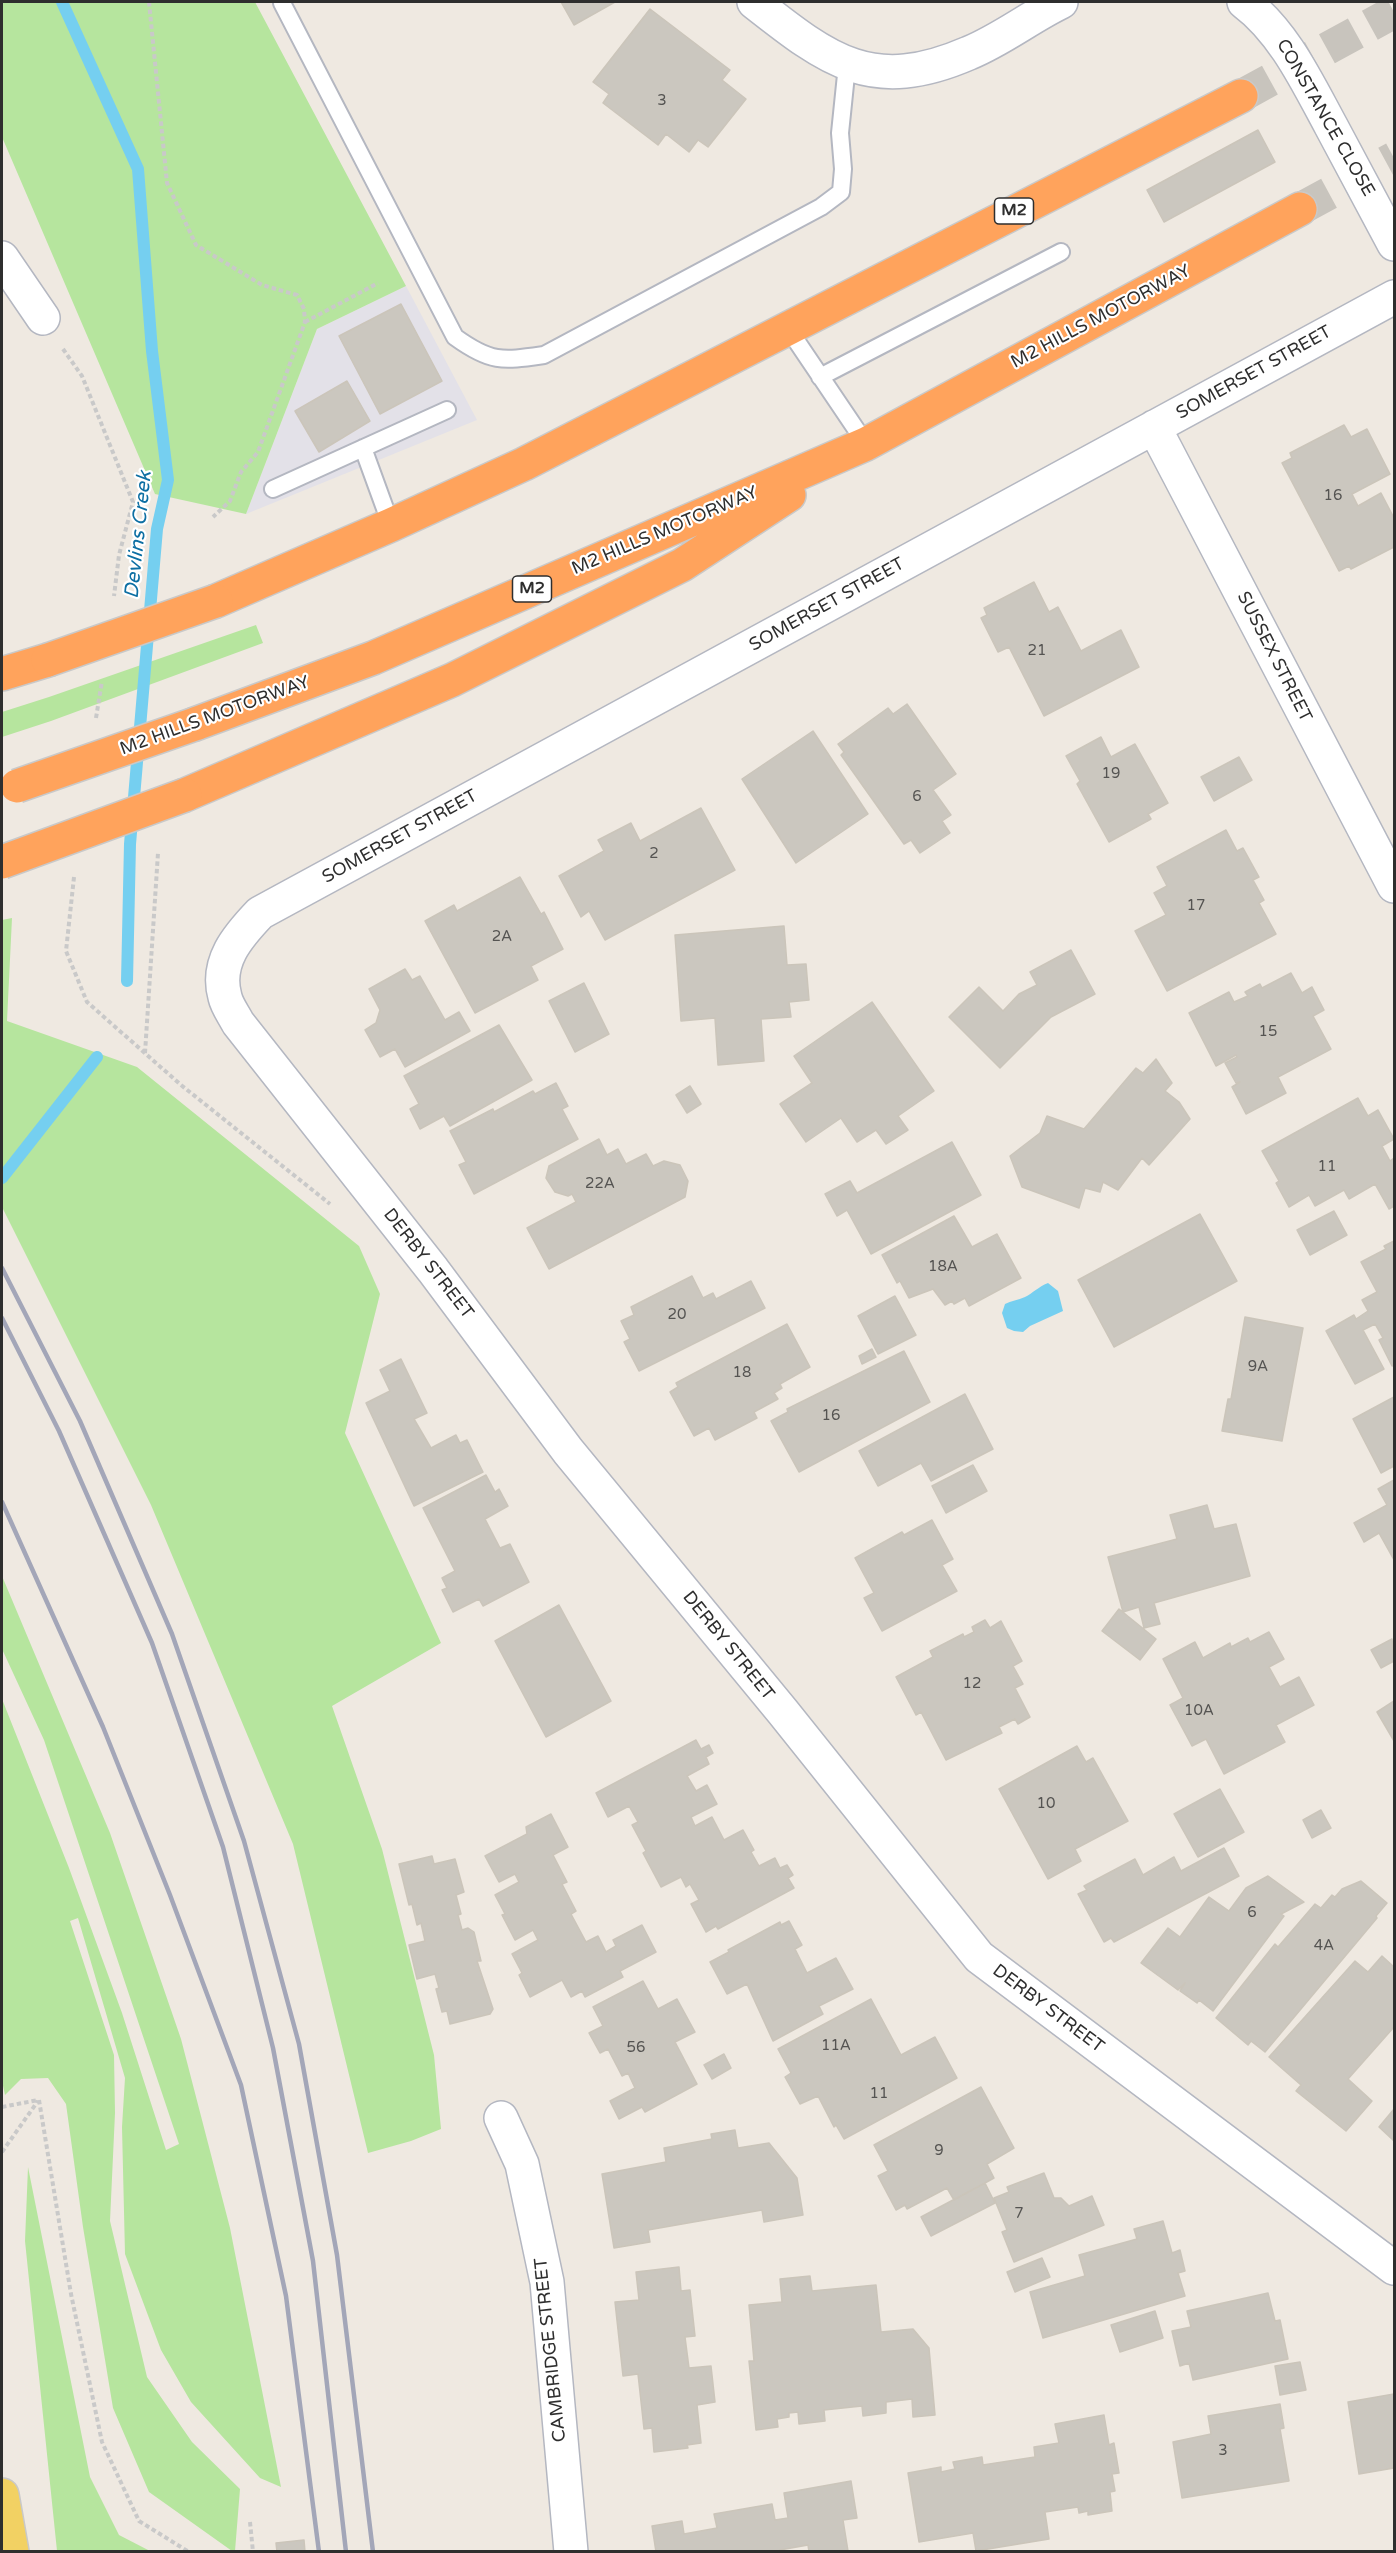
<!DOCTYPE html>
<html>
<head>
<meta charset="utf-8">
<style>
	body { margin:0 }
	#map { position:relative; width:1396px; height:2553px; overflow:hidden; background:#efe9e1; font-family:"Varela Round",sans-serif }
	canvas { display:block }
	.frame { position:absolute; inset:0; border:3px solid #2e2e2e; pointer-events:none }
</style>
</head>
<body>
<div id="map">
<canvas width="1396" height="2553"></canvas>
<div class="frame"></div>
</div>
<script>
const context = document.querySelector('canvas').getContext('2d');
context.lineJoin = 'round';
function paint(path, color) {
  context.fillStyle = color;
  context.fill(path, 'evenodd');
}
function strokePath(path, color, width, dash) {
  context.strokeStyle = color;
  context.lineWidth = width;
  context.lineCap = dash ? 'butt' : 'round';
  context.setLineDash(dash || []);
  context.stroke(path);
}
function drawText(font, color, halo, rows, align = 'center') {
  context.font = font + ' "Varela Round",sans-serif';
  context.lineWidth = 4.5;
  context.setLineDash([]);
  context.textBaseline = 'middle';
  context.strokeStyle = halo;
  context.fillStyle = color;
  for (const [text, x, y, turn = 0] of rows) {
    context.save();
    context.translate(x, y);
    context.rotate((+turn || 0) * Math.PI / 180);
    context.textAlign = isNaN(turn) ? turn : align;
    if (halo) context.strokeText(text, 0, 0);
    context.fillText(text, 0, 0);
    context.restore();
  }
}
paint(new Path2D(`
	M406 286 477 420 246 514 317 329Z`), '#e3e1e8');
paint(new Path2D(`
	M2 2H255L406 286 317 329 246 514 155 494 2 137Z
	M256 625 263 643 51 721 2 737V712L49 697Z
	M12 918 7 1021 137 1067 359 1246 380 1294 345 1433 441 1643 332 1706 382 1849 434 2055 441 2129 411 2141 368 2153 293 1844 151 1505 2 1207V920Z
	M2 1576 110 1833 181 2039 230 2228 281 2487 260 2478 191 2402 161 2350 125 2254 122 2127 125 2078 78 1918 70 1921 114 2055 115 2113 110 2221 147 2377 192 2442 240 2489 235 2551H232L149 2492 113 2408 83 2227 66 2104 48 2078 21 2079 5 2095 2 2081V1699L69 1868 122 2013 166 2150 179 2144 44 1740 2 1649Z
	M28 2167 90 2477 119 2535 150 2551H57L25 2241Z`), '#b6e59e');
paint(new Path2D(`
	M1048 1283 1058 1291 1063 1311 1030 1326 1023 1332 1014 1331 1007 1328 1002 1313 1005 1304C1011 1301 1018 1300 1025 1297 1033 1293 1038 1287 1048 1283Z`), '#75cff0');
strokePath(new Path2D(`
	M62 2 138 169 152 351 168 480 157 529 130 844 127 981
	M2 1178 97 1057`), '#75cff0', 12);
const building = new Path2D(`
	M561 2H615L574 25Z
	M650 9 730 70 722 80 746 99 708 147 698 140 689 152 666 134 658 145 603 103 609 94 593 82Z
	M1258 130 1275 162 1164 222 1147 190Z
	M401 304 442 381 380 414 339 336Z
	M347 381 370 421 319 452 295 411Z
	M1344 425 1351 437 1367 429 1390 474 1352 494 1358 506 1381 493 1394 518V547L1351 569 1349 566 1339 571 1282 463 1292 458 1290 453Z
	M1034 582 1049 612 1058 607 1081 651 1121 630 1139 667 1044 716 1009 647 998 652 981 618 987 615 984 608Z
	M907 704 956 774 933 790 951 815 942 821 950 833 920 853 911 840 904 844 841 755 844 752 838 744 888 708 893 714Z
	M813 731 868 814 796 863 742 779Z
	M1101 737 1111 757 1135 744 1168 803 1148 814 1151 819 1109 842 1077 784 1080 781 1066 756Z
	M1239 757 1252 780 1214 801 1201 777Z
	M701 808 735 870 605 940 589 911 581 917 559 876 604 851 598 840 631 823 640 841Z
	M1226 830 1237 851 1243 848 1259 877 1253 880 1264 900 1259 903 1276 934 1167 991 1135 931 1166 915 1154 893 1167 886 1157 867Z
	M520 877 541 914 544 912 563 949 531 966 538 980 475 1013 425 921 454 905 457 911Z
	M784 926 787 965 806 964 809 1000 789 1002 791 1017 761 1019 764 1061 718 1065 715 1018 681 1021 675 935Z
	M1071 950 1095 994 1051 1017 1000 1068 949 1017 979 987 1003 1011 1019 994 1037 985 1030 972Z
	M405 969 412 980 420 976 445 1020 459 1012 470 1031 405 1067 395 1049 380 1057 365 1030 376 1023 380 1010 369 989Z
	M1291 973 1302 993 1312 987 1324 1010 1313 1016 1331 1049 1278 1077 1286 1093 1246 1114 1232 1087 1240 1082 1236 1083 1225 1063 1237 1057 1236 1055 1216 1066 1189 1013 1229 992 1234 1002 1248 996 1245 992 1260 984 1262 988Z
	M584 983 609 1034 575 1052 549 1001Z
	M872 1002 934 1091 898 1116 908 1130 886 1144 876 1130 857 1142 841 1118 806 1142 780 1104 812 1083 794 1056Z
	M499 1025 532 1080 450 1126 444 1116 420 1129 410 1109 419 1104 404 1076Z
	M1156 1059 1172 1083 1165 1091 1179 1102 1190 1119 1149 1165 1142 1158 1118 1190 1103 1182 1100 1192 1085 1188 1079 1208 1022 1187 1010 1156 1040 1133 1047 1116 1084 1129 1136 1068 1143 1073Z
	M556 1083 568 1106 562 1109 578 1139 474 1194 459 1165 466 1162 450 1131 493 1109 494 1112 533 1091 535 1094Z
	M690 1086 701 1104 687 1113 676 1095Z
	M1358 1098 1368 1116 1378 1110 1394 1139 1382 1146 1390 1161 1394 1158V1206L1389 1209 1375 1184 1349 1199 1344 1190 1315 1206 1309 1195 1289 1207 1276 1183 1279 1181 1262 1151Z
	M599 1139 607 1155 618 1149 626 1164 646 1154 653 1166 664 1161 680 1165 688 1181 685 1197 549 1269 527 1228 576 1202 572 1194 568 1196 555 1192 546 1178 549 1166Z
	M952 1142 981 1195 871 1254 847 1210 837 1216 825 1194 850 1181 857 1193Z
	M1334 1211 1347 1235 1310 1255 1297 1230Z
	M1200 1214 1237 1281 1114 1347 1078 1280Z
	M954 1216 972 1247 997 1234 1021 1278 969 1306 965 1298 954 1304 952 1301 945 1305 933 1289 909 1298 900 1281 897 1283 882 1255Z
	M1394 1241V1365L1392 1366 1379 1340 1383 1338 1375 1324 1363 1330 1384 1369 1355 1384 1326 1331 1354 1315 1356 1319 1368 1311 1362 1300 1377 1292 1361 1262 1386 1249 1384 1246Z
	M692 1276 703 1298 713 1293 716 1299 751 1281 765 1308 639 1371 624 1342 630 1339 621 1321 634 1315 631 1307Z
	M895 1296 916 1335 878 1354 858 1316Z
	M1245 1317 1303 1328 1282 1441 1222 1431 1228 1399H1231Z
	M787 1324 810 1367 780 1384 782 1388 774 1393 778 1399 754 1412 757 1418 715 1440 709 1428 694 1436 670 1392 678 1387 676 1383Z
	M872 1349 876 1357 862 1364 859 1356Z
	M904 1351 930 1402 799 1472 771 1421 788 1412 787 1409Z
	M401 1359 427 1413 414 1419 431 1448 456 1435 460 1443 467 1440 483 1472 414 1506 366 1403 390 1391 380 1370Z
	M965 1394 993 1449 931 1481 921 1463 878 1486 859 1451Z
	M1394 1397V1466L1381 1473 1353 1419Z
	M973 1465 987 1491 946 1513 932 1486Z
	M486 1475 495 1492 499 1489 508 1506 485 1519 500 1548 510 1544 529 1582 483 1606 479 1599 453 1612 442 1590 447 1588 442 1578 455 1571 423 1508Z
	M1394 1480V1560L1379 1533 1364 1542 1354 1523 1387 1505 1378 1489Z
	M1207 1505 1214 1529 1236 1524 1250 1576 1154 1603 1160 1624 1144 1628 1139 1607 1123 1612 1108 1557 1177 1539 1170 1515Z
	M932 1520 953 1559 942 1565 957 1591 882 1631 864 1598 874 1593 855 1558 902 1532 904 1535Z
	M559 1605 611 1701 546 1737 495 1641Z
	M1119 1609 1156 1639 1140 1660 1102 1631Z
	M985 1620 990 1628 1001 1621 1022 1661 1013 1666 1023 1684 1015 1688 1030 1717 1018 1724 1015 1719 999 1727 1002 1733 946 1760 921 1712 916 1715 896 1677 933 1657 930 1651 963 1634 964 1637 974 1632 972 1627Z
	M1269 1632 1284 1659 1269 1667 1280 1687 1299 1677 1314 1705 1276 1725 1285 1742 1224 1774 1206 1739 1192 1746 1170 1705 1183 1698 1163 1659 1195 1642 1203 1658 1230 1643 1231 1647 1248 1638 1250 1642Z
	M1392 1639 1394 1661 1381 1668 1371 1650Z
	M1394 1701V1741L1377 1712Z
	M696 1740 701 1749 709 1745 713 1753 706 1757 709 1764 687 1776 696 1791 707 1785 717 1804 691 1817 695 1826 712 1817 724 1840 743 1830 754 1850 751 1852 759 1866 775 1858 780 1868 787 1865 793 1875 788 1878 794 1888 718 1929 716 1926 706 1932 691 1904 699 1900 690 1884 686 1887 681 1877 661 1887 643 1853 646 1851 632 1825 638 1822 629 1806 608 1817 596 1793Z
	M1077 1746 1086 1762 1093 1758 1128 1821 1075 1849 1081 1861 1048 1879 999 1789Z
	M1220 1789 1244 1832 1198 1857 1174 1814Z
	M1321 1810 1331 1828 1312 1838 1303 1820Z
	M551 1814 568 1847 553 1855 567 1882 562 1884 576 1911 571 1914 586 1942 598 1936 606 1952 616 1946 613 1940 642 1925 656 1952 620 1971 623 1977 585 1997 582 1991 571 1997 562 1980 530 1997 519 1975 522 1973 512 1954 538 1940 533 1930 515 1940 502 1915 505 1914 495 1895 519 1882 515 1874 499 1882 485 1856 527 1834 526 1827Z
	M1224 1848 1239 1876 1114 1942 1111 1938 1104 1942 1078 1894 1087 1890 1084 1886 1135 1859 1143 1875 1174 1857 1181 1871Z
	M432 1856 434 1864 455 1859 464 1892 456 1895 461 1914 458 1915 462 1930 468 1928 474 1932 481 1961H477L493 2009 490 2014 450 2024 447 2011 442 2012 436 1989 439 1988 435 1974 417 1979 409 1945 425 1941 421 1923 417 1925 412 1904 409 1905 399 1864Z
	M1268 1876 1304 1902 1281 1914 1284 1916 1213 2011 1199 2000 1197 2003 1180 1991 1185 1983 1178 1990 1141 1963 1168 1928 1180 1937 1209 1897 1229 1911 1246 1888Z
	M1361 1881 1387 1903 1376 1916 1377 1918 1265 2052 1251 2041 1248 2045 1216 2018 1275 1944 1278 1947 1315 1904 1321 1908 1332 1895 1335 1897 1342 1889Z
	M789 1921 802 1945 795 1949 807 1973 836 1958 853 1989 819 2006 823 2014 773 2041 747 1984 727 1994 710 1962 729 1952 728 1950 780 1922 781 1925Z
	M1382 1956 1394 1967V2027L1348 2079 1372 2101 1346 2131 1296 2091 1301 2085 1269 2057 1355 1961 1368 1972Z
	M643 1981 658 2009 677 1999 695 2032 675 2042 697 2084 645 2112 642 2107 619 2119 610 2101 635 2088 628 2073 622 2076 608 2049 600 2053 589 2033 603 2026 593 2007Z
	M871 1999 901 2055 935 2037 957 2078 844 2139 836 2125 834 2127 818 2096 800 2104 785 2077 791 2073 778 2049Z
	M724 2054 731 2068 712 2079 704 2065Z
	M981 2087 1014 2148 987 2164 994 2178 954 2200 947 2188 907 2209 905 2205 896 2210 878 2176 888 2171 874 2145Z
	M1394 2109V2141L1379 2127Z
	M735 2130 738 2148 769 2143 797 2178 803 2215 764 2222 762 2210 648 2230 650 2242 614 2248 602 2174 666 2162 664 2148 712 2139 711 2134Z
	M1044 2173 1054 2198H1061L1069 2206 1092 2196 1104 2225 1014 2262 1002 2232 1007 2230 994 2198 1009 2192 1007 2187Z
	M985 2183 995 2203 931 2236 921 2217Z
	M1163 2221 1172 2253 1180 2250 1185 2271 1178 2273 1185 2296 1043 2338 1030 2292 1085 2276 1079 2255 1137 2239 1134 2229Z
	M1042 2258 1050 2277 1015 2292 1007 2272Z
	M679 2267 681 2291 690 2290 695 2336 685 2337 689 2368 711 2366 715 2402 697 2405 701 2443 687 2445 688 2448 654 2452 652 2428 644 2429 638 2374 623 2376 615 2302 639 2300 636 2272Z
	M810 2276 812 2291 876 2285 881 2332 913 2329 929 2348 935 2415 913 2417 912 2399 886 2402V2413L863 2416 862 2406 824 2410 825 2421 799 2424 798 2412 789 2413V2417L777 2419 778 2427 756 2430 749 2361H754L749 2305 782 2302 780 2279Z
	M1268 2293 1275 2321 1280 2320 1288 2359 1193 2380 1189 2363 1180 2366 1172 2331 1191 2327 1187 2311Z
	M1155 2311 1163 2338 1120 2352 1111 2325Z
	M1300 2362 1306 2390 1280 2395 1275 2366Z
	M1394 2394V2468L1359 2474 1348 2402Z
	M1280 2404 1284 2428 1280 2429 1289 2481 1182 2498 1173 2442 1211 2434 1208 2416Z
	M1104 2415 1109 2445 1114 2443 1119 2473 1112 2474 1115 2491 1110 2492 1112 2511 1088 2515V2511L1079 2513 1078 2507 1045 2512 1049 2539 976 2551 973 2533 919 2542 908 2473 941 2467V2472L955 2469 953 2462 982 2457 983 2465 1035 2457 1034 2447 1059 2443 1055 2424Z
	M851 2481 857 2518 843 2520 848 2551 809 2552 808 2545 780 2550V2552H656L652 2526 682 2521 684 2534 717 2528 714 2514 772 2504 775 2520 788 2518 784 2493Z
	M304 2540 305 2552H277L276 2543Z`);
paint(building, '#cbc7bf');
strokePath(building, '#cbc5ba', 1.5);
strokePath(new Path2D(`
	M1241 96 1394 12
	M1300 209 1394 158`), '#c8c4bd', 33, [33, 16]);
const lane = new Path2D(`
	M282 3 455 337C491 363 502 361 544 355L821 207 841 192 843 169 840 133 847 65
	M787 327 866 444
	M820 377 1061 252
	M363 448 391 525
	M273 489 447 410`);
const street = new Path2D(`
	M754 2C829 61 872 95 969 53 1001 40 1030 17 1061 2
	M1244 2C1284 32 1307 82 1331 126 1352 165 1373 204 1394 244
	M2 258 43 318
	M1394 297 260 913C238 936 215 962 225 997 227 1006 234 1015 238 1023L433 1270 568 1451 783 1712 979 1957 1394 2268
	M1154 427 1394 886
	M501 2118 522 2164 547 2282 571 2552`);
const primary = new Path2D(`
	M2 2495 12 2552`);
const highway = new Path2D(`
	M216 601 391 525 524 464 1241 96
	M2 674 48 660
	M195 724 373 658 866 444 1300 209
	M185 795 452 680 682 565 789 495`);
strokePath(lane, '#b4b7c1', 20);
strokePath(street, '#b4b7c1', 36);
strokePath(primary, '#c9c9c9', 36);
strokePath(highway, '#c9c9c9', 36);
strokePath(new Path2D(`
	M149 2 167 183 196 245 262 285 297 295 304 309 305 322 258 452 241 472 230 501 213 517
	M305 322 378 283
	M63 349 82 376 133 502 119 555 114 596
	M96 718 102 681
	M74 877 66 951 87 1002 181 1085 330 1204
	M145 1053 158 853
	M39 2100 71 2294 102 2442 139 2521 189 2552
	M2 2107 38 2100
	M2 2152 38 2101
	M250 2522 253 2552`), '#c9c9c9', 4, [4.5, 3]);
strokePath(lane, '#fff', 16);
strokePath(street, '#fff', 33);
strokePath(primary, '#f2d163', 33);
strokePath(highway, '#ffa35c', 33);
strokePath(new Path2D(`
	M2 1268 80 1421 172 1634 244 1841 299 2044 337 2255 373 2552
	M2 1318 59 1431 152 1643 223 1847 273 2048 313 2261 346 2552
	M2 1502 103 1727 170 1895 241 2085 286 2296 319 2552`), '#a3a6b8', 4.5);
const highwayBridge = new Path2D(`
	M48 660 216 601
	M17 786 195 724
	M2 862 185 795`);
strokePath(highwayBridge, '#c9c9c9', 36, []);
strokePath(highwayBridge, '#ffa35c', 33);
drawText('15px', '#555452', null, [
	["3",662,101],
	["16",1333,496],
	["21",1037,651],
	["19",1111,774],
	["6",917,797],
	["2",654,854],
	["17",1196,906],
	["2A",502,937],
	["15",1268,1032],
	["11",1327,1167],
	["22A",600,1184],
	["18A",943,1267],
	["20",677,1315],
	["9A",1258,1367],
	["18",742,1373],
	["16",831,1416],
	["12",972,1684],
	["10A",1199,1711],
	["10",1046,1804],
	["6",1252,1913],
	["4A",1324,1946],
	["11A",836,2046],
	["56",636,2048],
	["11",879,2094],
	["9",939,2151],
	["7",1019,2214],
	["3",1223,2451]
]);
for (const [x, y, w] of [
	[1014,211,39],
	[532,589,39]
]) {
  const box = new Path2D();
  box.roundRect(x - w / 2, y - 13, w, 26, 4.5);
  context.fillStyle = '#fff';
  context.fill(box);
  strokePath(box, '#2e2e2e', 1.5);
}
drawText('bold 16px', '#2e2e2e', null, [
	["M2",1014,211],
	["M2",532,589]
]);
drawText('18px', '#2e2e2e', '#fff', [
	["CONSTANCE CLOSE",1325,118,60],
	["M2 HILLS MOTORWAY",1101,317,-28],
	["SOMERSET STREET",1254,373,-29],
	["M2 HILLS MOTORWAY",665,531,-23],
	["SOMERSET STREET",827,605,-29],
	["SUSSEX STREET",1274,657,63],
	["M2 HILLS MOTORWAY",215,716,-20],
	["SOMERSET STREET",400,837,-29],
	["DERBY STREET",428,1264,52],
	["DERBY STREET",728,1646,51],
	["DERBY STREET",1048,2009,37],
	["CAMBRIDGE STREET",551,2350,-96]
]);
drawText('italic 20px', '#0d6fa3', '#fff', [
	["Devlins Creek",139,535,-84]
]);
</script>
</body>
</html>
